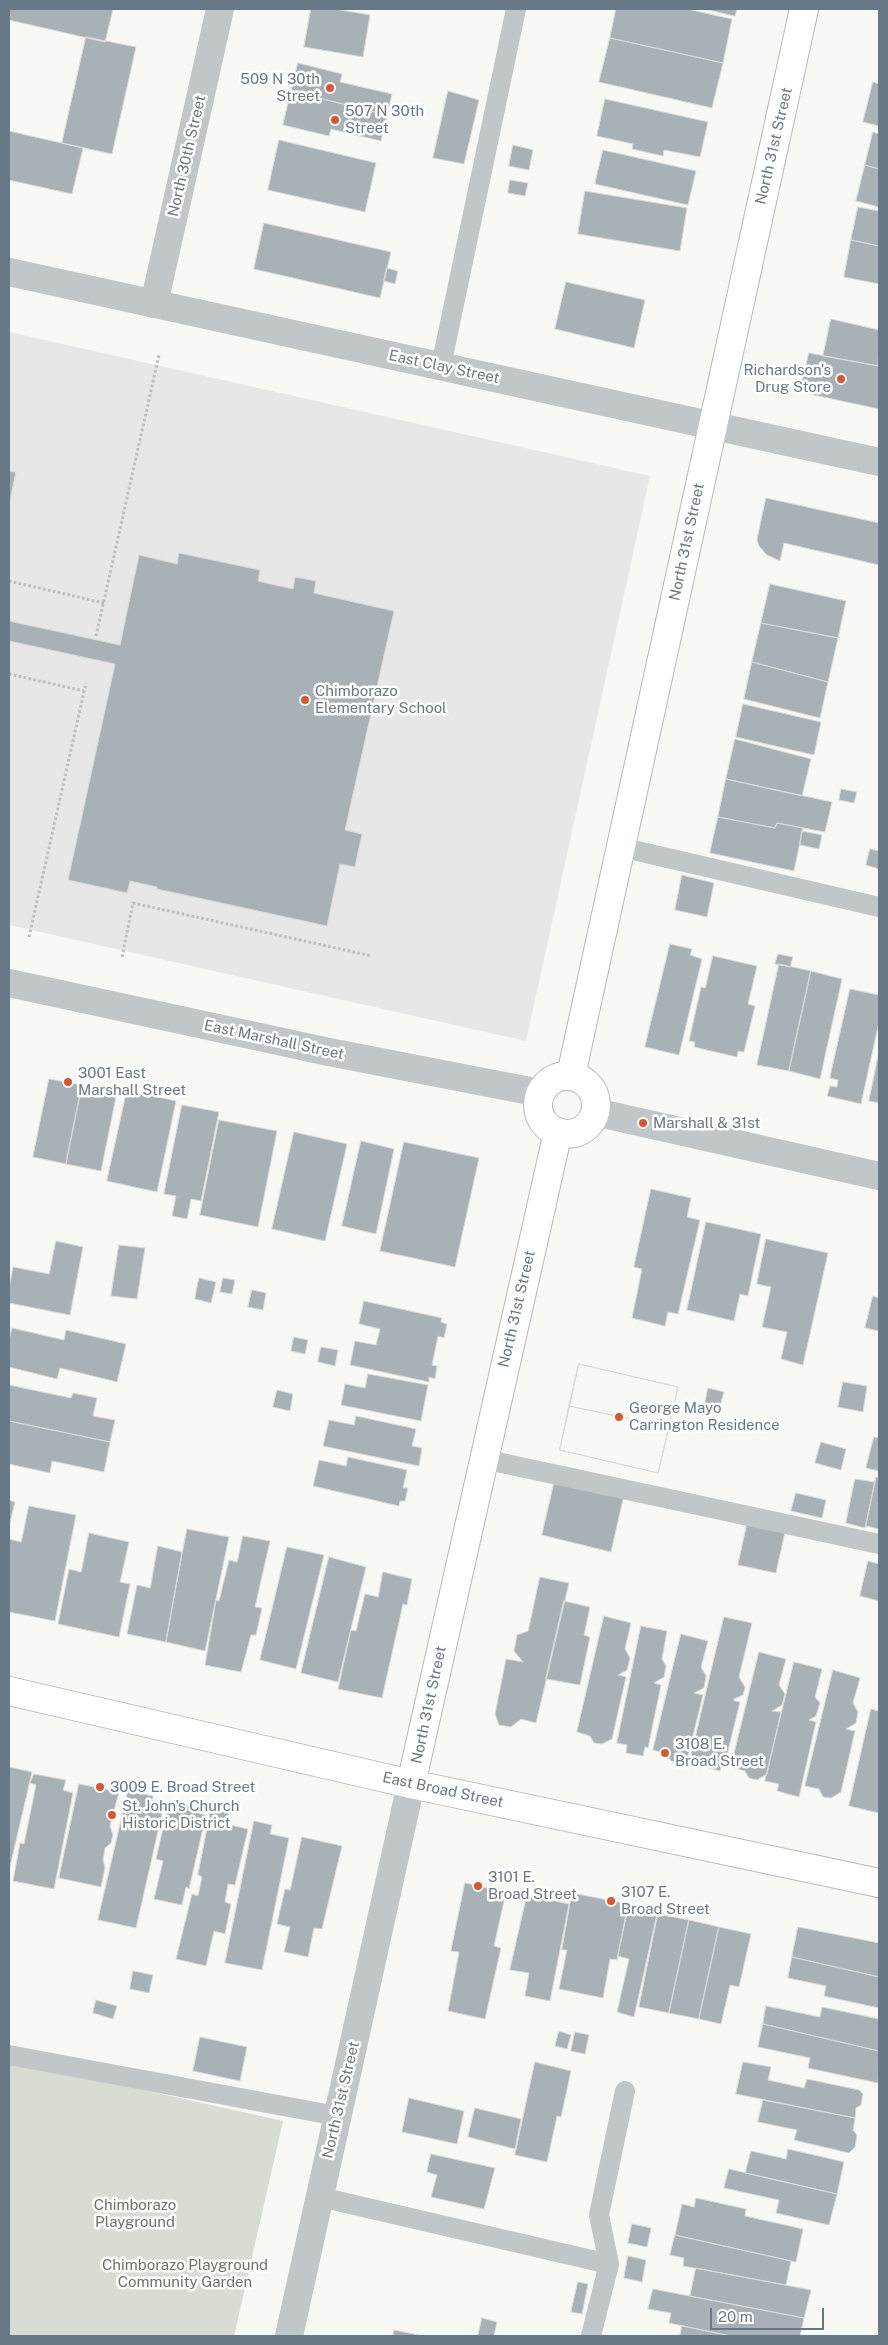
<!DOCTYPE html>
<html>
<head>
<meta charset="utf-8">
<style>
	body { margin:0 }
	#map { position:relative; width:888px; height:2345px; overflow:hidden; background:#f8f8f5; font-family:"Public Sans",sans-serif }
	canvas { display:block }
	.frame { position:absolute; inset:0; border:10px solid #677986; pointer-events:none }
	.scale { position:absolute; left:710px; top:2308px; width:114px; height:22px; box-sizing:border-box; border:2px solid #677986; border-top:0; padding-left:6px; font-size:15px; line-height:18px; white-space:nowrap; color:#677986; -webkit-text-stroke:4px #fff; paint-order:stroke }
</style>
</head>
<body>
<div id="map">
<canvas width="888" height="2345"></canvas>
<div class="frame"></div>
<div class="scale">20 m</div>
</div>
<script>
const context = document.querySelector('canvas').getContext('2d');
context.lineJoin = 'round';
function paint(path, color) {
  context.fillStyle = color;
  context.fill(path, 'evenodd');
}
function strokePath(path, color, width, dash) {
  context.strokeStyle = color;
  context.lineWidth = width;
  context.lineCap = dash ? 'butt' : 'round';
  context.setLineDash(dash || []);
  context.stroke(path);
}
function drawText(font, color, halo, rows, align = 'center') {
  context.font = font + ' "Public Sans",sans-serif';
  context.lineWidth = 5;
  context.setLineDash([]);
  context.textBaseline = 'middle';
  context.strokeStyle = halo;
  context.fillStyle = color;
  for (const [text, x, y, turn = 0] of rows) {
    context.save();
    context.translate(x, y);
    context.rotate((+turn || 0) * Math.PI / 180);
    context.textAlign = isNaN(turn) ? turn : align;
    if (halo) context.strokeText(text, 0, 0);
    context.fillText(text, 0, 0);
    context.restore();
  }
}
paint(new Path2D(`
	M9 332 650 476 526 1041 9 925Z`), '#e6e7e6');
paint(new Path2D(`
	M9 2060 283 2121 234 2336H9Z`), '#d8ddd4');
const building = new Path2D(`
	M9 9H113L105 42 9 20Z
	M311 9H335L370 15 363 57 304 47Z
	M616 9H687L732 19 723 63 610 38Z
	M705 9H737L735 16Z
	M86 37 136 47 112 154 62 143Z
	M610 38 723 63 712 108 599 82Z
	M298 63 342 74 340 82 392 94 387 115 291 91Z
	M873 82 879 84V126L863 122Z
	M291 91 387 115 381 141 331 129 329 136 283 125Z
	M448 91 479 100 464 164 433 158Z
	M605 99 708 122 700 157 664 150 663 156 632 149 633 144 597 136Z
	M9 131 83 148 72 194 9 180Z
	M873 132 879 134V169L865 165Z
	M279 140 376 163 365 212 268 190Z
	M513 145 533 150 529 170 509 166Z
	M603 150 696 171 688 205 595 184Z
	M865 165 879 169V207L856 201Z
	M510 180 528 183 525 196 508 193Z
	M585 191 687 208 680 251 578 234Z
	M858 207 879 211V246L851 240Z
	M264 223 391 252 380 298 254 269Z
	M851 240 879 246V284L844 277Z
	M387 268 398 271 395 284 384 281Z
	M566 282 645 300 634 348 555 329Z
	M831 319 879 330 878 366 823 356Z
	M809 353 879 366V409L800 392Z
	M9 471 16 472 9 505Z
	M766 498 879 523V565L784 543 780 561 767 555 759 546 757 540Z
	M179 553 260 570 258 581 293 589 295 577 316 581 314 593 394 611 345 830 362 834 355 867 340 864 327 926 157 889V887L130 881 127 893 68 880 115 664 9 641V621L120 645 139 555 177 564Z
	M770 584 846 601 838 638 761 623Z
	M761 623 838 638 828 682 752 662Z
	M752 662 828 682 820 718 744 699Z
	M743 704 821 722 814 755 736 737Z
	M735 739 811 759 802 796 726 779Z
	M726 779 832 802 825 832 777 823 775 828 718 817Z
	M841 789 857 792 854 803 839 800Z
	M718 817 775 828 777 823 803 828 794 871 710 853Z
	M802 831 822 835 819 849 800 845Z
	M870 849 879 851V869L866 865Z
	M682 875 714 883 707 917 675 910Z
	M670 944 692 949 690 955 702 959 679 1055 645 1047Z
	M778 954 793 957 790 967 775 964Z
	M713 956 757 966 748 1004 755 1006 744 1052 738 1051 737 1057 694 1047 695 1042 689 1041 701 987 705 988Z
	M779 964 811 971 789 1071 757 1065Z
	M811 971 842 979 820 1079 789 1071Z
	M850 989 879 995V1022L861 1104 827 1096 830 1086 837 1087 838 1080 830 1078Z
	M879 1052V1103L869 1101Z
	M49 1079 82 1085 66 1164 33 1157Z
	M82 1085 117 1092 101 1171 66 1164Z
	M127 1090 176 1101 157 1192 107 1181Z
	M182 1105 219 1112 201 1201 191 1199 187 1219 172 1216 176 1196 164 1194Z
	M219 1120 277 1131 258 1227 200 1215Z
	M294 1132 347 1144 325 1241 272 1229Z
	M361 1141 394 1149 376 1234 342 1226Z
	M404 1142 479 1158 455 1267 380 1251Z
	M651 1189 691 1198 687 1217 700 1220 678 1314 668 1312 665 1326 632 1318 642 1269 634 1267Z
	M706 1222 761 1234 748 1296 740 1294 734 1321 687 1310Z
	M766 1239 828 1253 803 1365 781 1359 787 1332 762 1327 771 1287 757 1284Z
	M56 1241 83 1247 70 1315 9 1303V1289L13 1267 49 1274Z
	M119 1245 145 1248 137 1299 111 1296Z
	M199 1278 216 1282 211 1303 195 1299Z
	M223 1278 235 1280 232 1294 220 1292Z
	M252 1290 266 1293 263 1310 248 1307Z
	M873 1296 879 1298V1331L865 1328Z
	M364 1301 442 1318 441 1322 447 1324 444 1338 438 1336 432 1365 437 1366 435 1379 429 1377V1382L350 1365 355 1341 376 1345 380 1329 359 1324Z
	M12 1328 64 1340 66 1330 126 1344 117 1382 60 1368 57 1379 9 1367V1341Z
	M294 1337 308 1340 305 1354 291 1351Z
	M321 1347 338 1350 335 1366 318 1362Z
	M579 1364 678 1387 658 1473 560 1450Z
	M579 1364 678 1387 669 1427 569 1406Z
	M368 1374 428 1385 421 1421 341 1405 345 1384 365 1388Z
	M843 1382 867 1386 863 1412 838 1407Z
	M9 1385 71 1398 73 1393 97 1398 93 1416 115 1420 110 1442 9 1421Z
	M708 1388 724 1392 720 1406 705 1403Z
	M277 1390 293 1394 290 1411 273 1407Z
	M569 1406 669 1427 658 1473 560 1450Z
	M356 1416 416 1429 412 1446 422 1448 419 1466 323 1446 329 1420 354 1425Z
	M9 1421 110 1442 104 1472 52 1461 50 1473 9 1464Z
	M874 1437 879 1438V1471L866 1468Z
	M821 1442 846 1449 841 1470 815 1463Z
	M348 1457 407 1470 403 1488H408L405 1501H400L399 1506 313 1486 319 1460 346 1466Z
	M876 1477 879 1478V1529L866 1526Z
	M555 1479 624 1495 611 1552 542 1535Z
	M855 1479 875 1482 865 1528 846 1523Z
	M796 1493 826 1500 822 1518 791 1511Z
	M9 1500 15 1502 9 1527Z
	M29 1506 76 1515 55 1621 9 1612V1539L21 1542Z
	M747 1524 785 1532 776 1573 738 1565Z
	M187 1529 229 1537 205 1651 166 1642Z
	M89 1533 129 1542 120 1582 130 1584 119 1637 58 1624 69 1569 81 1572Z
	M243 1536 270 1541 255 1607 262 1608 256 1635H251L241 1672 205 1665 216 1600 219 1601 229 1560 237 1562Z
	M158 1546 182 1552 166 1642 127 1634 137 1585 150 1588Z
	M287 1547 324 1555 296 1669 260 1660Z
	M329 1557 366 1567 338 1682 301 1673Z
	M868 1561 879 1564V1601L860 1596Z
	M383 1572 412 1579 407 1605 403 1604 382 1698 338 1689 351 1630 356 1631 365 1594 378 1597Z
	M540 1577 569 1583 536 1723 521 1719 511 1727 499 1725 495 1714 506 1659 523 1662 514 1651 517 1635 528 1631Z
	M564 1601 590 1607 584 1635 590 1637 580 1685 546 1679Z
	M604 1616 631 1623 625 1649 630 1658 627 1670 618 1675 626 1677 612 1739 602 1744 594 1743 590 1736 577 1732Z
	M724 1617 752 1623 739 1677 745 1687 743 1695 734 1699V1701L740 1702 725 1763H722L720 1771 705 1767 707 1760 691 1756Z
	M641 1626 667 1631 662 1659 666 1666 664 1677 654 1683 661 1685 648 1748 645 1747 643 1756 626 1753 627 1745 617 1743Z
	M681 1634 708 1641 701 1667 706 1676 704 1688 694 1693 703 1695 688 1756 679 1762 671 1761 667 1754 653 1750Z
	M759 1652 786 1659 779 1685 785 1694 782 1705 772 1711 781 1712 767 1774 757 1780 749 1778 745 1771 731 1767Z
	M794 1662 822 1669 815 1697 820 1703 816 1716 809 1720 816 1722 799 1797 777 1791 779 1784 765 1781Z
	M833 1670 860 1678 853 1703 858 1712 856 1723 846 1729 855 1731 841 1792 831 1798 823 1797 819 1789 805 1786Z
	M871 1709 879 1711V1813L849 1806Z
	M9 1767 32 1772 9 1871Z
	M34 1774 66 1780 63 1790 73 1793 54 1889 13 1881 20 1843 24 1844 36 1785 30 1783Z
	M79 1784 119 1792 110 1826 113 1835 111 1843 105 1848 103 1860 105 1868 101 1887 59 1878Z
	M128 1791 153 1796 152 1802 164 1805 136 1928 98 1920Z
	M178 1803 187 1804 191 1811 206 1815 189 1889 186 1887 182 1905 154 1899 163 1861 156 1859 168 1806Z
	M211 1809 229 1813 226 1824 248 1829 235 1885 228 1884 225 1902 231 1904 225 1934 214 1931 206 1966 176 1959 192 1894 198 1896 202 1877 198 1875Z
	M254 1821 272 1825 270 1834 289 1838 262 1970 225 1963Z
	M302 1837 342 1846 322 1929 314 1928 308 1957 284 1952 290 1927 277 1924 285 1889 290 1890Z
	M465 1883 506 1892 494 1946 501 1948 485 2019 448 2011 459 1952 451 1951Z
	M572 1893 628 1904 617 1960 610 1959 603 1998 559 1989 567 1950H562Z
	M527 1895 569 1904 550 2001 525 1996 529 1973 510 1970Z
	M628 1909 657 1914 634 2017 617 2012 629 1959 618 1956Z
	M658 1914 689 1920 669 2013 639 2007Z
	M689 1920 719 1927 699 2019 669 2013Z
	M719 1927 751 1934 739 1987 730 1985 721 2024 699 2019Z
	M798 1927 879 1943V1977L792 1957Z
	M792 1957 879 1977V2008L824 1996 826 1986 788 1978Z
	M133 1971 153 1975 149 1993 130 1989Z
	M96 2000 117 2006 113 2019 93 2013Z
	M766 2006 820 2017 822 2007 879 2019V2051L763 2024Z
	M763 2024 879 2051 878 2083 808 2068 810 2058 758 2047Z
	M559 2031 571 2035 567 2049 555 2046Z
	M575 2032 589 2035 585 2054 571 2051Z
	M200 2037 247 2047 240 2081 193 2071Z
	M535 2062 571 2071 561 2117 557 2116 547 2162 515 2155Z
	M743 2062 771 2067 768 2080 804 2088 807 2079 859 2090 863 2094 861 2105 856 2108 855 2118 736 2094Z
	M409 2098 464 2111 457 2144 402 2132Z
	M763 2100 855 2118 853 2130 857 2135 855 2147 849 2153 794 2140 797 2130 758 2122Z
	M475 2108 521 2119 515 2149 468 2137Z
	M788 2149 844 2162 837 2194 745 2173 751 2151 786 2159Z
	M431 2154 495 2168 484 2209 431 2197 437 2175 427 2172Z
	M729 2169 837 2194 829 2225 776 2213 779 2200 724 2188Z
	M696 2198 746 2209 745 2216 803 2229 796 2262 675 2235 682 2204 694 2207Z
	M632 2224 651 2228 647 2247 628 2243Z
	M675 2235 791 2261 786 2285 683 2266 684 2258 670 2255Z
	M628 2256 646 2260 642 2282 624 2278Z
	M696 2268 811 2290 804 2318 690 2296Z
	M578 2282 588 2284 582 2314 571 2312Z
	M653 2289 804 2318 800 2336H731L669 2323 671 2313 648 2309Z
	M482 2318 497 2322 494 2336H478Z
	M682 2326 731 2336H680Z
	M394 2330 424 2336H393Z`);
paint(building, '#a8b1b6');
strokePath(building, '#dadad8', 1);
const secondary = new Path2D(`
	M571 1075 804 9
	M538 1105a29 29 0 1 1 58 0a29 29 0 1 1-58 0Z
	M9 1691 411 1784 879 1883
	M411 1784 558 1132`);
strokePath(secondary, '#b4babe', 30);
strokePath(new Path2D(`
	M9 581 104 603
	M96 636 159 355
	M9 674 84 691
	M29 937 86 683
	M122 957 133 903 372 956`), '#b9bdc0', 3, [2.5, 2.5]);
strokePath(new Path2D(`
	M441 366 516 9
	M620 847 879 907
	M483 1459 879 1544
	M9 2055 337 2116
	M320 2197 609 2264
	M591 2336 609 2264 599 2215 625 2091`), '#c1c6c9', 20);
strokePath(new Path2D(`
	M9 272 879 462
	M154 304 220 9
	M9 983 329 1052 540 1093
	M595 1112 879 1176
	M289 2336 411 1784`), '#c1c6c9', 28);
strokePath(secondary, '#fff', 28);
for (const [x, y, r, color] of [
	[330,88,5,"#e0542d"],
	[335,120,5,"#e0542d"],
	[841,379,5,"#e0542d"],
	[305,700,5,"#e0542d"],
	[68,1082,5,"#e0542d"],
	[643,1123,5,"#e0542d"],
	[619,1417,5,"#e0542d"],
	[665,1753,5,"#e0542d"],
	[100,1787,5,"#e0542d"],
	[112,1815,5,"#e0542d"],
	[478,1886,5,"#e0542d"],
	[611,1901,5,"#e0542d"]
]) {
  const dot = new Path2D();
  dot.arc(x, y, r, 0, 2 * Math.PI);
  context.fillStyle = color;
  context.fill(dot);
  strokePath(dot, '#fff', 2);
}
drawText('15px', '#677986', '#fff', [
	["509 N 30th",320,79,"right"],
	["Street",320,96,"right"],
	["507 N 30th",345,111],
	["Street",345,128],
	["Richardson's",831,370,"right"],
	["Drug Store",831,387,"right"],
	["Chimborazo",315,691],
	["Elementary School",315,708],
	["3001 East",78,1073],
	["Marshall Street",78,1090],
	["Marshall & 31st",653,1123],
	["George Mayo",629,1408],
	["Carrington Residence",629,1425],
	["3108 E.",675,1744],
	["Broad Street",675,1761],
	["3009 E. Broad Street",110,1787],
	["St. John's Church",122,1806],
	["Historic District",122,1823],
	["3101 E.",488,1877],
	["Broad Street",488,1894],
	["3107 E.",621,1892],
	["Broad Street",621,1909]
], 'left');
drawText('15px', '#677986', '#fff', [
	["North 31st Street",774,146,-77],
	["North 30th Street",187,156,-77],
	["East Clay Street",444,367,12],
	["North 31st Street",687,542,-78],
	["East Marshall Street",274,1040,12],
	["North 31st Street",517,1309,-77],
	["North 31st Street",429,1705,-78],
	["East Broad Street",443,1790,12],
	["North 31st Street",341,2100,-77]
]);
drawText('15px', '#667862', '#fff', [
	["Chimborazo",135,2205],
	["Playground",135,2222],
	["Chimborazo Playground",185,2265],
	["Community Garden",185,2282]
]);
</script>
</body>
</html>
